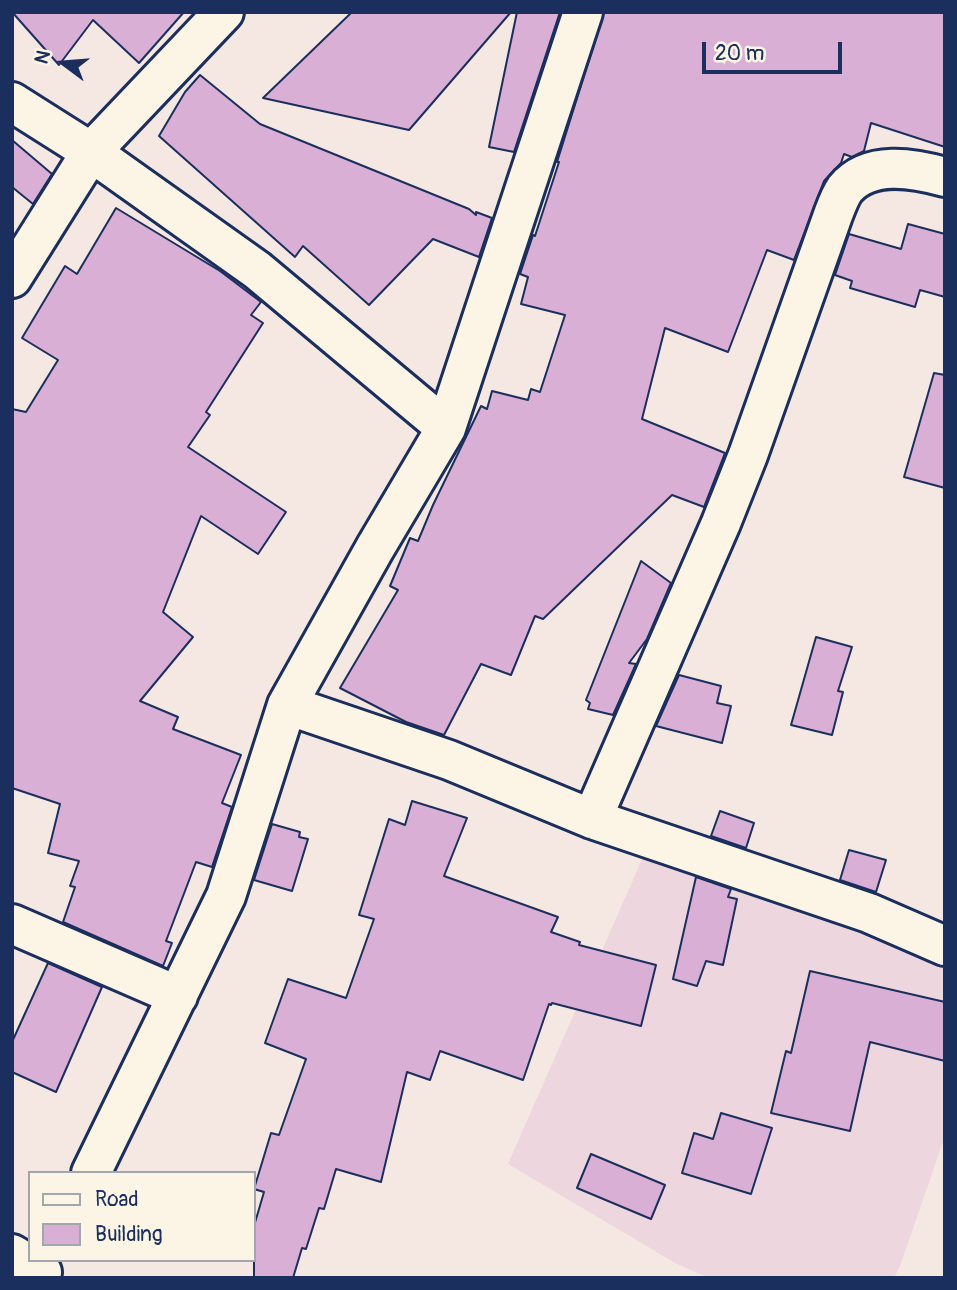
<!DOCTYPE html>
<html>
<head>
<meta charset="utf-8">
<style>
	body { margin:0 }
	#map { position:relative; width:957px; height:1290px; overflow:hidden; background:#f5e7e2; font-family:Pangolin,sans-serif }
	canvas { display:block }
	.frame { position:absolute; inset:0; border:14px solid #1b2f5e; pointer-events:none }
	.legend { position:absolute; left:28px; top:1171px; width:228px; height:91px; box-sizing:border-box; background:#fcf5e5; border:2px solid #a2a6af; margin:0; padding:9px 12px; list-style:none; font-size:21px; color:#1b2f5e }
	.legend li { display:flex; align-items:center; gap:14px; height:35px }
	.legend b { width:35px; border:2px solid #a2a6af }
	.north { position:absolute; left:28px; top:28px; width:70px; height:70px; -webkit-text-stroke:5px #fcf5e5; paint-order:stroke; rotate:286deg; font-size:19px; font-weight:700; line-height:28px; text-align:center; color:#1b2f5e }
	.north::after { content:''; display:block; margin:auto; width:24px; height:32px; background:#1b2f5e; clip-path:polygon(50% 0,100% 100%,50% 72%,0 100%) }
	.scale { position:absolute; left:702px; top:42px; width:140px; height:32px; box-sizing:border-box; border:4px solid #1b2f5e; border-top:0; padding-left:9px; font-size:21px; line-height:24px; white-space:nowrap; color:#1b2f5e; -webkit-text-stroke:5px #fcf5e5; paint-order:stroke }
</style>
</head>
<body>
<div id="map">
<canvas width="957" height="1290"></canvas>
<div class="frame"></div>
<ul class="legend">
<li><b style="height:9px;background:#fcf5e5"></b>Road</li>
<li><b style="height:19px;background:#d9afd5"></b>Building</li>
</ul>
<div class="north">N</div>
<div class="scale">20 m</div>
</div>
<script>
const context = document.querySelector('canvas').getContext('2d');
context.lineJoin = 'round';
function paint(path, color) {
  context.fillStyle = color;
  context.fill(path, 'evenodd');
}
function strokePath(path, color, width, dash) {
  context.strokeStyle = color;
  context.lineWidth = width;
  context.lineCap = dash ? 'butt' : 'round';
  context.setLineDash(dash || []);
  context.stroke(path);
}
paint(new Path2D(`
	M647 848 945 957V1136L900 1266 894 1278H709L677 1264 508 1164Z`), '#edd6de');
const building = new Path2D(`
	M12 12H184L139 63 93 20 59 65Z
	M352 12H511L409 130 263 98Z
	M517 12H560L514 152 489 147Z
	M604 12H945V147L871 123 864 151 852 157 844 154 841 163 824 181 794 260 767 250 728 352 665 328 642 419 725 453 704 507 672 495 543 619 535 616 511 675 481 664 444 735 406 722 340 688 398 590 390 586 410 538 418 541 433 505 481 406 487 409 492 391 528 400 531 389 540 392 565 315 521 304 528 277 520 274 533 235 535 236 559 162H557Z
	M200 75 260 124 469 209 476 215V212L492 218 479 257 433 239 369 305 303 246 295 257 159 136 185 92Z
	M12 140 52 174 33 204 12 187Z
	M116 208 220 271 261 302 251 315 263 323 206 412 210 415 188 447 286 512 258 554 201 516 163 612 193 637 140 701 178 717 173 729 241 755 222 803 232 807 212 867 196 862 166 941 172 943 163 966 63 922 75 887 70 886 79 861 48 853 60 804 12 788V409L26 412 58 360 22 338 65 266 77 274Z
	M908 224 945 234V297L920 290 915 307 850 288 852 281 835 275 849 234 901 249Z
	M934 373 945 375V488L904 477Z
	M641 561 671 583 647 639 629 663 636 664 613 715 588 709 590 703 586 700Z
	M816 637 852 647 838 691 843 692 832 735 791 725Z
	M679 675 721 686 717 703 731 706 722 743 656 726Z
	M412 801 467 818 444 876 558 917 551 932 580 942 579 945 656 965 641 1026 552 1003 551 1005 549 1004 523 1080 440 1051 430 1080 407 1072 381 1182 336 1169 324 1209 319 1208 306 1249 302 1248 293 1278H254V1226L264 1192 254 1189 271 1133 279 1135 306 1059 265 1043 288 979 346 998 374 919 359 915 389 819 405 825Z
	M720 811 754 823 746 848 711 836Z
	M272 824 300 832 299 837 308 839 292 891 254 880Z
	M849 850 886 860 876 892 840 880Z
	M696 877 731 889 728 897 737 899 723 965 706 961 697 986 673 979Z
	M48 963 102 987 56 1092 12 1072V1042Z
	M810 971 945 1002V1061L870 1042 850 1131 771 1113 786 1051 791 1053Z
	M721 1113 772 1128 751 1194 682 1173 694 1133 713 1139Z
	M591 1154 665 1185 651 1219 577 1188Z`);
paint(building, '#d9afd5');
strokePath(building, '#1b2f5e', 2);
const minor = new Path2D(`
	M12 102 91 152 257 270 446 428
	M12 278 91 152 224 12
	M287 705 449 760 592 819 869 913 945 946
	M592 819 721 523 748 455 833 215C836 207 840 196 845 189 869 160 913 168 945 177
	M12 924 178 996
	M91 1173 226 896 287 705 375 548 446 428 583 12
	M12 1254 42 1272`);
strokePath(minor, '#1b2f5e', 44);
strokePath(minor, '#fcf5e5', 38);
</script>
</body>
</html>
